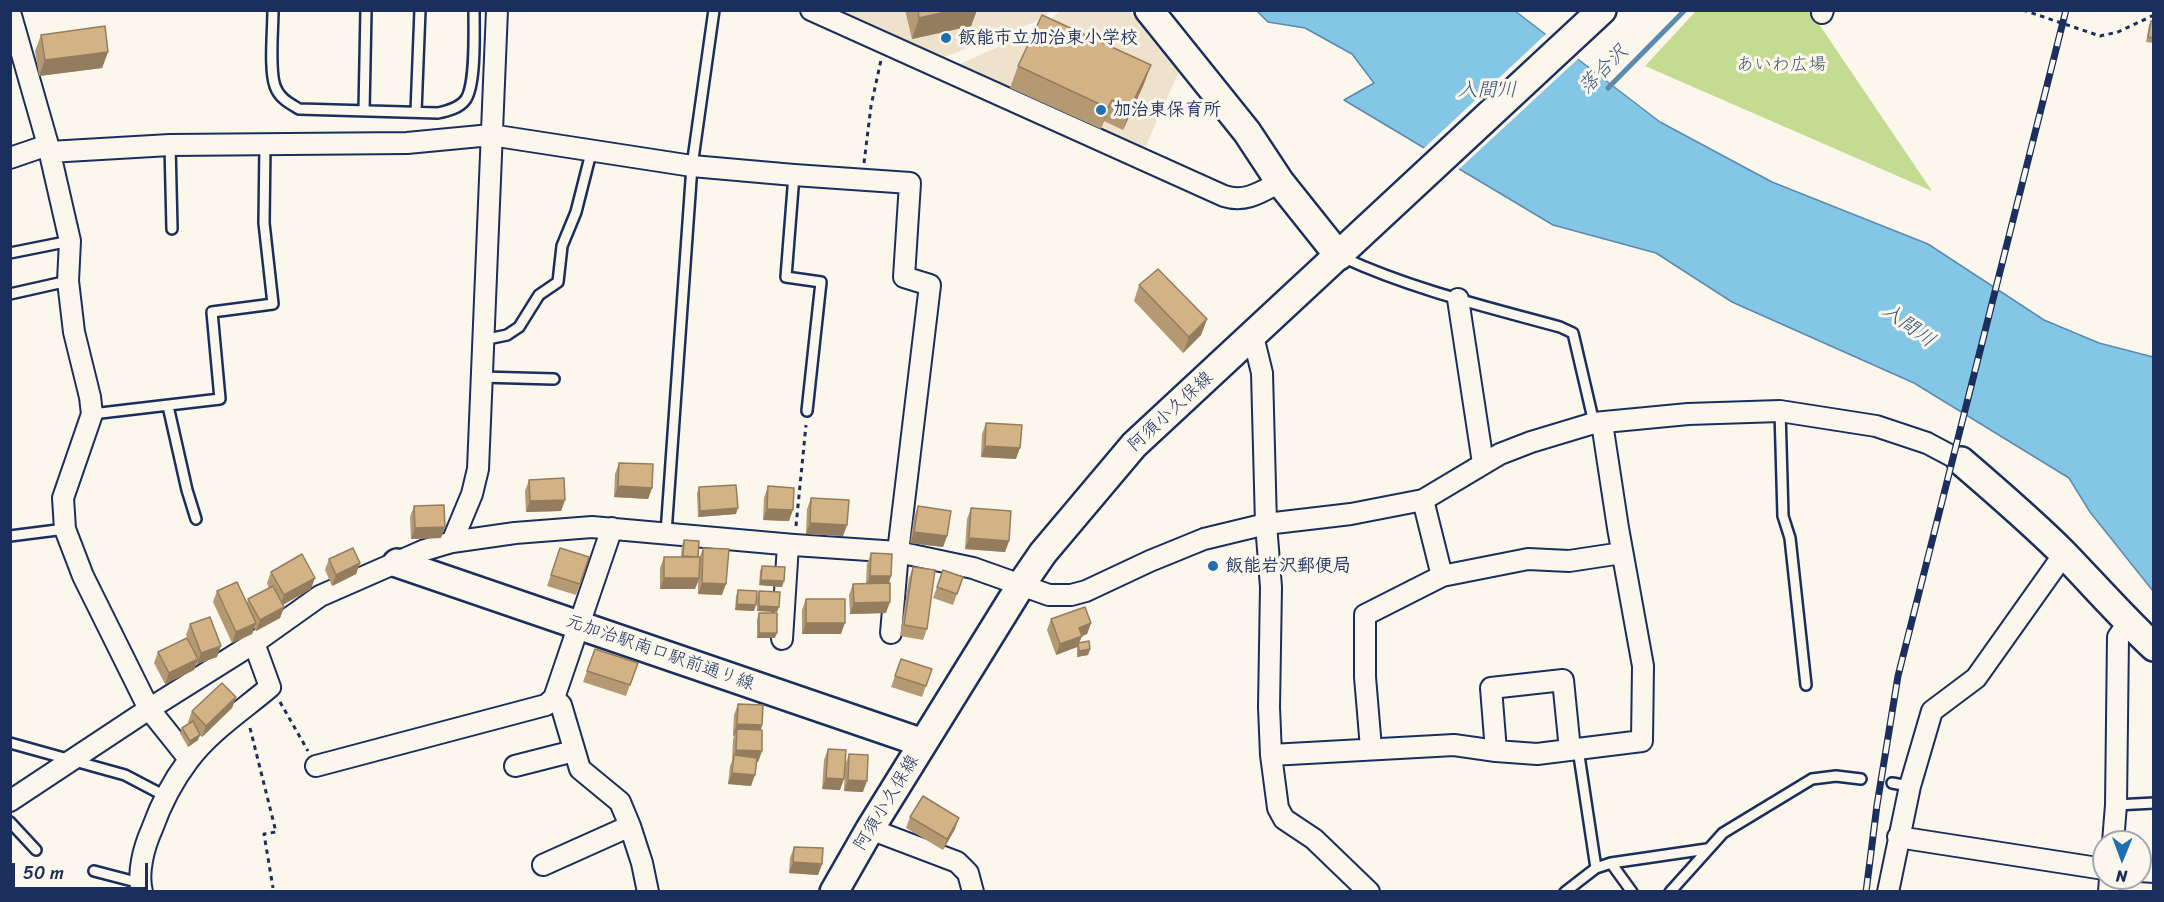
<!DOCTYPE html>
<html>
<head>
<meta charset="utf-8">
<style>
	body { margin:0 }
	#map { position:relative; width:2164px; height:902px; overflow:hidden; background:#fbf7ec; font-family:Sriracha,sans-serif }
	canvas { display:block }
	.frame { position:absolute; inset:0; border:12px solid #1b2f5e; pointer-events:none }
	.north { position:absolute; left:2092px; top:830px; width:60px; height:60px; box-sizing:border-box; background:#fbf7ec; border:2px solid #a1a7b3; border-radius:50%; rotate:181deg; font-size:16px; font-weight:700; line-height:24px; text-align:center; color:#1b2f5e }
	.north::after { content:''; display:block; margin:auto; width:21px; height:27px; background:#1f6fb2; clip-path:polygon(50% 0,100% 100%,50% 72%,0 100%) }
	.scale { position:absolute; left:12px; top:863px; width:136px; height:27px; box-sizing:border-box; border:3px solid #1b2f5e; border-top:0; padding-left:8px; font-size:18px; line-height:21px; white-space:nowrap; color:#1b2f5e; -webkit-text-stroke:4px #fbf7ec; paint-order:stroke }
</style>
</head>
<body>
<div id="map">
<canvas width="2164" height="902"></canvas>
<div class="frame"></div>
<div class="north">N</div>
<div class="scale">50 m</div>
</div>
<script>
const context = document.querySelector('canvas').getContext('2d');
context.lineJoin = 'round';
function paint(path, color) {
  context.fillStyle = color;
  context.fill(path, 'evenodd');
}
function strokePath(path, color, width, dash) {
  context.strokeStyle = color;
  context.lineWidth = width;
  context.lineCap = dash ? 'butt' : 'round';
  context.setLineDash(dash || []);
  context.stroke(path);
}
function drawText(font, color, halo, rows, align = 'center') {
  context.font = font + ' Sriracha,"Klee One",sans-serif';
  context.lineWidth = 6;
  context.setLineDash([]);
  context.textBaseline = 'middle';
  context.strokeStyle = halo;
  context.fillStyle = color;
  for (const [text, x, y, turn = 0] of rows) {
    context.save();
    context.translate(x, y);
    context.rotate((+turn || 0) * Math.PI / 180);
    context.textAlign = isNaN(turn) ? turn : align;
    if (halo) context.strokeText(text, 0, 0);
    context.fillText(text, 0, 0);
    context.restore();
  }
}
paint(new Path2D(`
	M1129 10 1179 71 1145 148 1129 149 949 69 1046 25 1059 11Z
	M840 11H1050L1045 18 942 58Z`), '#efe2cd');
paint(new Path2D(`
	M1696 11H1810L1932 191 1645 66Z`), '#c4dc92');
const water = new Path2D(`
	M1257 11H1515L1660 122 1772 182 1928 244 2044 320 2099 343 2153 357V591L2090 512 2069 478 1914 383 1732 302 1656 253 1553 225 1344 100 1374 83 1352 54 1305 28 1268 22Z`);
paint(water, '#84c6e5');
strokePath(water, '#5a8aaf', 1.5);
paint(new Path2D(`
	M1548 32 1580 57 1457 171 1422 150Z`), '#fbf7ec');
strokePath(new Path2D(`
	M1608 88 1685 10`), '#5a8aaf', 5);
const lane = new Path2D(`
	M273 10C273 30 269 70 275 86 279 98 289 103 299 109L438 113C448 111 460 108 466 99 476 83 474 31 474 10
	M364 111 366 10
	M416 112 420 10
	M170 145 172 229
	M794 175 786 277 821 282 807 411
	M10 253 70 241
	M1342 257C1411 289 1487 307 1560 327L1573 333 1594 423
	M10 294 68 281
	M483 340 507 335 519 327 539 295 558 282 562 246 576 212 592 149
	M481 377 554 379
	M168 406 187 490 196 519
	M1780 411 1783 516 1790 538 1806 685
	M92 414 220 399 212 312 273 304 264 223 265 144
	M666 533 692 166 714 10
	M10 536 65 529
	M10 743 125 775 165 796
	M1578 749 1596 868
	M1892 783 1910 786
	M2116 805 2154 803
	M10 822 36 850
	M1611 863 1632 892
	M94 871 140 883
	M1565 892 1596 868 1611 863 1707 849
	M1670 892 1723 833 1812 779 1836 776 1861 779`);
const street = new Path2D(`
	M811 10 1224 196C1246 203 1261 192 1280 182
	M10 12 48 145 70 241 68 281 74 332 90 397 92 414 63 498 65 529 83 576 149 709 189 759
	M1822 13 1823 10
	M49 152 170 145 407 143 491 135 692 166 794 175 910 183 904 277 930 285 898 552 891 633
	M10 158 48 145
	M1458 299 1483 463
	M1253 336 1262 373 1266 524 1271 587 1269 707 1271 755 1278 808 1284 819 1314 839 1369 892
	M1423 500 1442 576 1528 559 1569 561 1622 553
	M452 542 472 494 478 469 497 10
	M782 639 788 545
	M554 698 561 705 580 769 620 802 630 826 642 863 648 892
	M1371 748 1365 677V615L1442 576
	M1496 751 1491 688 1563 680 1570 750
	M1271 755 1454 745 1496 751 1537 754 1642 741 1643 666 1618 528 1602 423
	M316 766 546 705 554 698 612 528
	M515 766 574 751
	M10 801 149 709 254 643 320 596 425 550 452 542 515 533 592 527 794 545 898 552 973 568 1049 595H1071L1086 591 1150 561 1204 539 1266 524 1351 514 1423 500 1500 454 1531 442 1594 423 1688 414 1780 411 1876 426 1927 443 1961 461
	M870 829 957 862 968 873 973 892
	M1898 837 2104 869
	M2113 842 2116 805 2118 637 2128 623
	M543 865 630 826
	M2140 871 2154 872
	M142 892C137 872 144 847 152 829 161 804 172 782 188 761 209 732 243 710 270 687L254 643
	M1888 892 1910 786 1932 711 1976 678 2064 554
	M2109 892 2110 878`);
const secondary = new Path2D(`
	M1149 10 1247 132 1280 182 1339 256
	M1961 461C1996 491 2031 521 2064 554 2094 585 2122 617 2154 647
	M397 563 923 743
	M834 892 870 829 1021 585 1043 553 1134 445 1602 10`);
strokePath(lane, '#1b2f5e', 14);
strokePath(street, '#1b2f5e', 24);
strokePath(secondary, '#1b2f5e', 32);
strokePath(new Path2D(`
	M2023 10 2100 36 2118 32 2154 15
	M864 163 871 106 881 60
	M796 526 806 425
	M280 702 308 751
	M250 728 276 832 264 834 273 888`), '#1b2f5e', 3, [4.5, 4.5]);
strokePath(lane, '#fbf7ec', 9);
strokePath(street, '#fbf7ec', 20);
strokePath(secondary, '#fbf7ec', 27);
const rail = new Path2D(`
	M1866 892 1877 805 1898 676 2066 10`);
strokePath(rail, '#1b2f5e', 7);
strokePath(rail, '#fbf7ec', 4.5, [14]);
paint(new Path2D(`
	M905 10H977L971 26 912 39Z
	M2151 21H2154V43L2146 42 2149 26Z
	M41 35 108 52 102 68 39 76 35 51Z
	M1151 65 1143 86 1123 130 1104 121 1101 129 1010 88 1018 66Z
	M1139 285 1207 319 1201 335 1183 353 1134 301Z
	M986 423 1016 459 981 457 982 434Z
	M619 463 652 488 648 499 614 497 615 474Z
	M529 480 565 500 561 511 526 512 525 491Z
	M768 486 789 521 763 520 764 498Z
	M699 487 736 514 698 517 697 493Z
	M811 498 847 525 843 536 806 534 807 509Z
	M414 506 441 538 411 539 410 517Z
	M918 506 947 536 943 547 910 543 914 517Z
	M971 508 1009 541 1005 552 965 549 967 519Z
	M684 540 699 559 703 548 722 595 698 594V582L695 589H660V568L664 557H681L682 545Z
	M560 548 580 584 576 595 547 586Z
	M871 553 891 576 889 583 886 613 850 614 849 595 853 584 866 583 867 564Z
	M329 559 360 563 356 574 332 586 325 570Z
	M762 566 782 587 759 585 760 571Z
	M913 567 927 629 923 640 900 636 909 578Z
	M943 570 963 577 953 605 933 598Z
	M271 572 311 589 283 605 284 607 280 618 256 631 254 628 252 634 232 643 213 602 217 591 247 603 248 599 269 588 267 583Z
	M738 590 754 611 735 610 736 596Z
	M759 591 777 612 757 611V597Z
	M806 599 841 634H802V610Z
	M759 613 775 638H757V619Z
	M1051 619 1091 623 1087 634 1082 636 1079 643 1090 649 1088 655 1077 657V647L1056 655 1047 630Z
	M190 624 217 657 197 664V662L194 670 165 684 154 663 158 652 188 639 186 635Z
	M595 649 638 663 626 696 583 682Z
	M901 659 932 669 922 697 891 687Z
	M236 697 232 708 202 737 200 735 198 740 188 747 180 733 182 728 189 723 188 722 192 711Z
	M738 704 762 725 761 730 762 751 758 762H756L751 786 728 784 730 766 732 761 733 740 734 736 733 735 734 715Z
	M828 749 840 790 822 789 824 760Z
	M849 754 863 792 844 791 845 765Z
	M910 817 955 829 943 850 906 828Z
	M794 847 822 864 818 875 789 873 790 858Z`), '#b59973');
paint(new Path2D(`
	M954 10H977L971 26 912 39 919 18Z
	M108 52 102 68 39 76 45 60Z
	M1151 65 1143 86 1123 130 1130 108Z
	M1112 100 1104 121 1101 129 1108 108Z
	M1207 319 1201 335 1183 353 1189 337Z
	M985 446 1020 448 1016 459 981 457Z
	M618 486 652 488 648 499 614 497Z
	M565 500 561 511 526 512 530 501Z
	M738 508 736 514 698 517 700 511Z
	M767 509 793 510 789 521 763 520Z
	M810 523 847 525 843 536 806 534Z
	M445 527 441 538 411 539 415 528Z
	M914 532 947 536 943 547 910 543Z
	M969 538 1009 541 1005 552 965 549Z
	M360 563 356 574 332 586 336 575Z
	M870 576H891L887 587H866Z
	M315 578 311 589 280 606 284 595Z
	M664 578H699L695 589H660Z
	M761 580 784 581 782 587 759 585Z
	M702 583 726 584 722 595 698 594Z
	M890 602 886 613 850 614 854 603Z
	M737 604 756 605 754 611 735 610Z
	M759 606 779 607 777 612 757 611Z
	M284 607 280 618 256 631 260 620Z
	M256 623 252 634 232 643 236 632Z
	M806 623H845L841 634H802Z
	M1091 623 1087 634 1075 639 1079 628Z
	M759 633H777L775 638H757Z
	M1082 636 1077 647 1056 655 1060 644Z
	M221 646 217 657 197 664 201 653Z
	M1090 649 1088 655 1077 657 1079 651Z
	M198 659 194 670 165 684 169 673Z
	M236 697 232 708 202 737 206 726Z
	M737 724 762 725 758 736 737 729 734 736 733 735Z
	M200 735 198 740 188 747 190 741Z
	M736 750 762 751 758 762 734 761V755L732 761Z
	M732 773 755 775 751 786 728 784Z
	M826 778 844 779 840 790 822 789Z
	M848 780 867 781 863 792 844 791Z
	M959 818 955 829 943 850 947 839Z
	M793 862 822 864 818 875 789 873Z`), '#947d5e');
const building = new Path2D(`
	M918 10H954L919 18Z
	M1042 15 1151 65 1130 108 1112 100 1108 108 1018 66Z
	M2151 21H2154V38L2148 37Z
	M105 26 108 52 45 60 41 35Z
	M1158 269 1207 319 1189 337 1139 285Z
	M986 423 1022 425 1020 448 985 446Z
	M619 463 653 464 652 488 618 486Z
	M564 478 565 500 530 501 529 480Z
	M736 485 738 508 700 511 699 487Z
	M768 486 794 488 793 510 767 509Z
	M811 498 849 500 847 525 810 523Z
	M444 505 445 527 415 528 414 506Z
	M918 506 951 511 947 536 914 532Z
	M971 508 1011 511 1009 541 969 538Z
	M684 540 699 541 698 557 683 556Z
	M353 548 360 563 336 575 329 559Z
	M560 548 589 557 580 584 551 575Z
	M703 548 729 549 726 584 702 583Z
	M871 553 892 554 891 576H870Z
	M302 554 315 578 284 595 271 572Z
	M664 557H700L699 578H664Z
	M762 566 785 567 784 581 761 580Z
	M913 567 935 570 927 629 904 625Z
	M943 570 963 577 957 594 937 587Z
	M237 582 256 623 236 632 217 591Z
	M890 583V602L854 603 853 584Z
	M273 586 284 607 260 620 248 599Z
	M738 590 757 591 756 605 737 604Z
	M759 591 780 592 779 607 759 606Z
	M806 599H845V623H806Z
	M1085 607 1091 623 1079 628 1082 636 1060 644 1051 619Z
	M759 613H777V633H759Z
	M210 617 221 646 201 653 190 624Z
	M187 638 198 659 169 673 158 652Z
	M1089 641 1090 649 1079 651 1078 643Z
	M595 649 638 663 630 685 587 671Z
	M901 659 932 669 926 686 895 676Z
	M222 683 236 697 206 726 192 711Z
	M738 704 763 705 762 725 737 724Z
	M193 721 200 735 190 741 182 728Z
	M737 729 762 730V751L736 750Z
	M828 749 846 750 844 779 826 778Z
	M849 754 868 755 867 781 848 780Z
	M734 755 757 758 755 775 732 773Z
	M923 796 959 818 947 839 910 817Z
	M794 847 823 848 822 864 793 862Z`);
paint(building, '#d3b286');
strokePath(building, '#947d5e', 1.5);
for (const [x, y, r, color] of [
	[946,38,6,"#1f6fb2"],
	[1101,110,6,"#1f6fb2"],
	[1213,566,6,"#1f6fb2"]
]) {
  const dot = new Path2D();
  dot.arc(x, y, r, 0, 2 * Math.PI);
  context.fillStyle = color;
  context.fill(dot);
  strokePath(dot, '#fbf7ec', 2);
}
drawText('bold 18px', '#1b2f5e', '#fbf7ec', [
	["飯能市立加治東小学校",958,38],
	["加治東保育所",1113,110],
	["飯能岩沢郵便局",1225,566]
], 'left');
drawText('18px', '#455a6b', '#fbf7ec', [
	["あいわ広場",1781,65]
]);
drawText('18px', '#1b2f5e', '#fbf7ec', [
	["阿須小久保線",1171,412,-43],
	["元加治駅南口駅前通り線",660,653,19],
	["阿須小久保線",887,803,-59]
]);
drawText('italic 20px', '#355580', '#fbf7ec', [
	["落合沢",1604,70,-45],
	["入間川",1487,91],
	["入間川",1908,326,36]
]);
</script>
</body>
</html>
